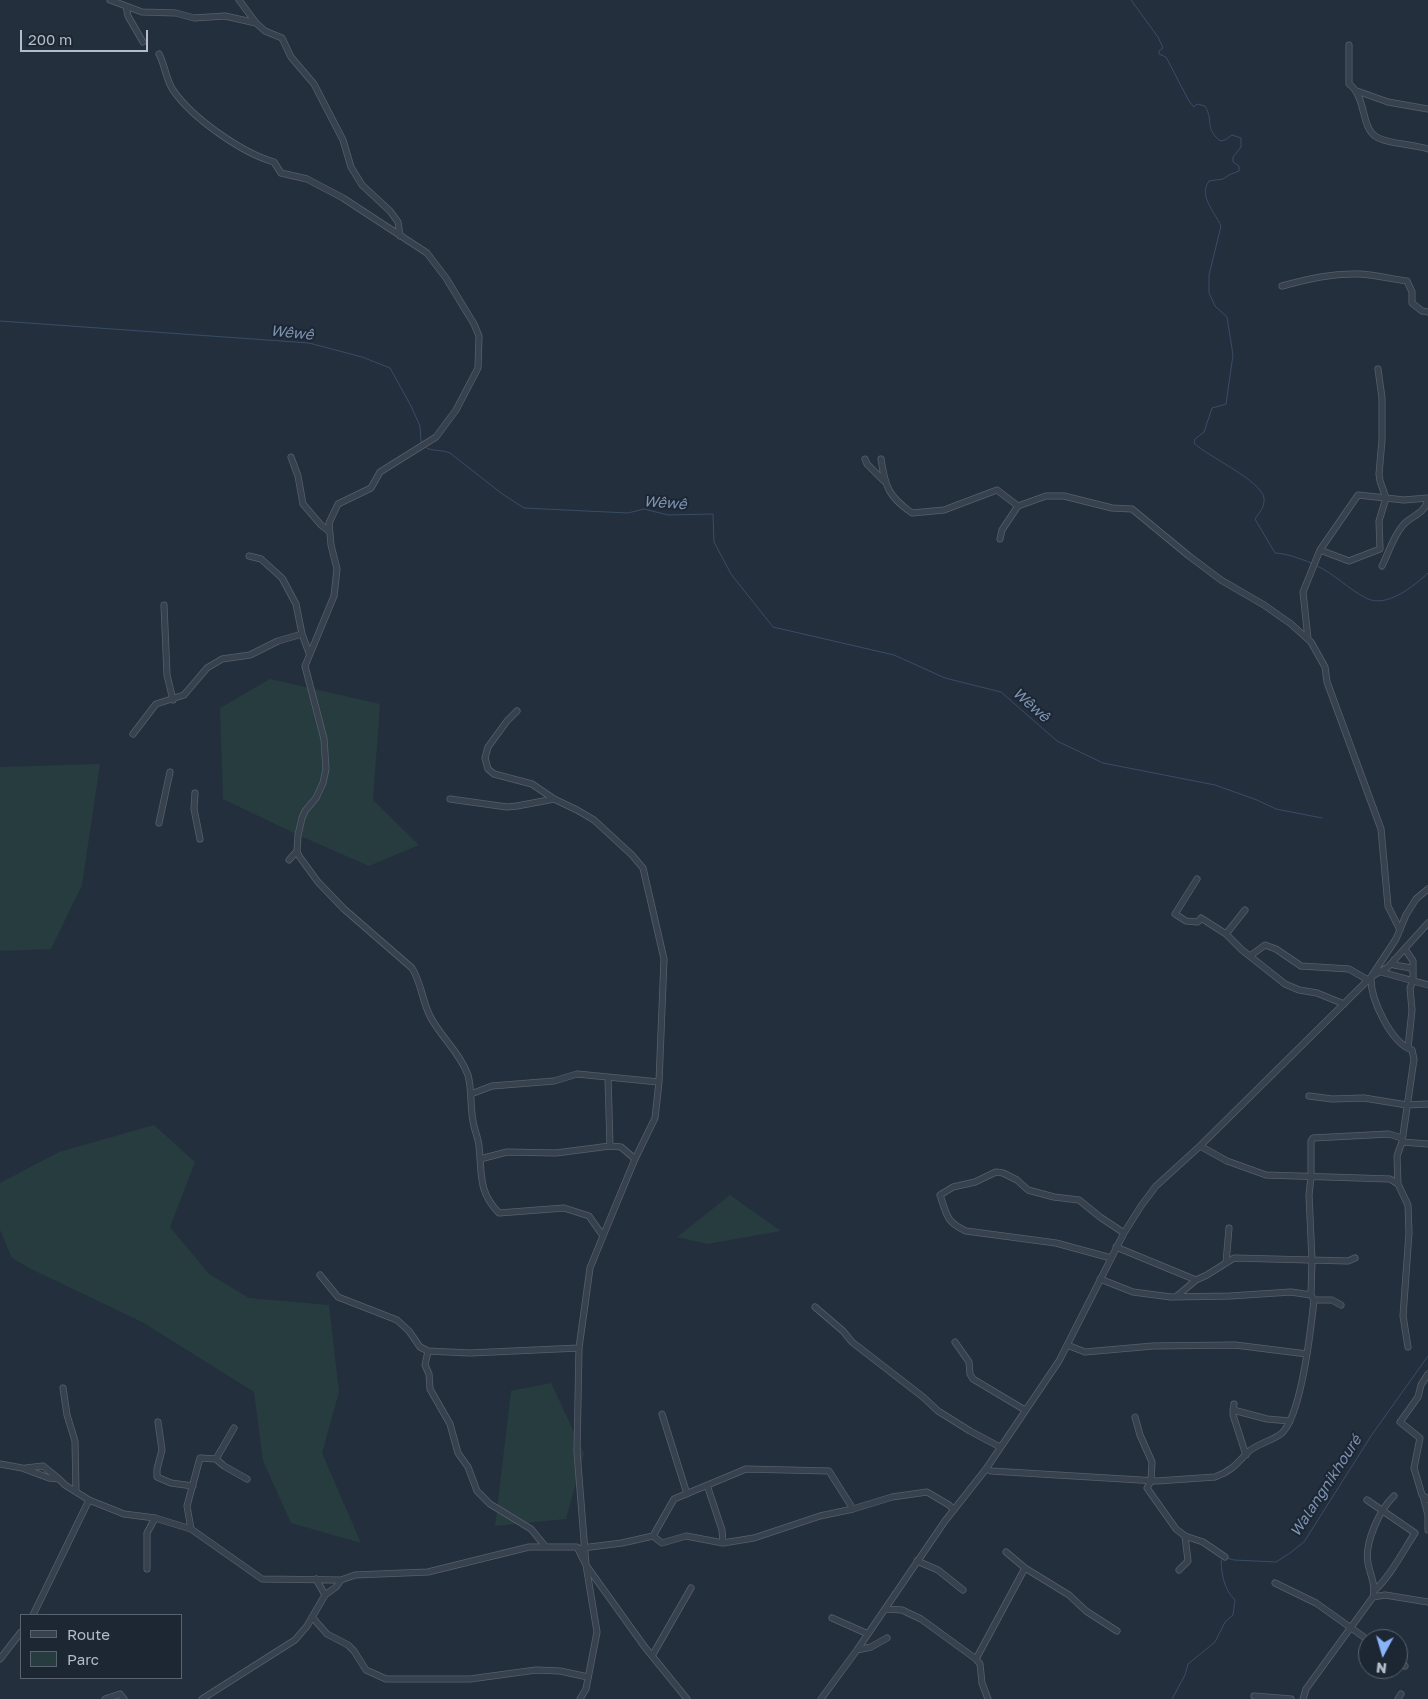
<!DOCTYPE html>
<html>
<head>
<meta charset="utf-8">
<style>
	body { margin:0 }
	#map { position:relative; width:1428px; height:1699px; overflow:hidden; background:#242f3e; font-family:"Golos Text",sans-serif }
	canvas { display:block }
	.legend { position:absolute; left:20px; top:1614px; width:162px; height:65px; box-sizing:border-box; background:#1d2633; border:1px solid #59626f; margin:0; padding:6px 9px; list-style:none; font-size:15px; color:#b4bcc9 }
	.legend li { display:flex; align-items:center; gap:10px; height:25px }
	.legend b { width:25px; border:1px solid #59626f }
	.north { position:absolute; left:1358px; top:1629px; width:50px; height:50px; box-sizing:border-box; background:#1d2633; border:1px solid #59626f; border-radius:50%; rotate:186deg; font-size:14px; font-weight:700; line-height:20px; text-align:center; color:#b4bcc9 }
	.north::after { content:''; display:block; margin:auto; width:18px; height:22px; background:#8ab4f8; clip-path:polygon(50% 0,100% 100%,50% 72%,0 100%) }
	.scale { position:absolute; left:20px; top:30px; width:128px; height:22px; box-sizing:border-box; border:2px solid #b4bcc9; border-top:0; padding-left:6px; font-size:15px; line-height:18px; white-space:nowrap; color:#b4bcc9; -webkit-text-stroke:4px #1d2633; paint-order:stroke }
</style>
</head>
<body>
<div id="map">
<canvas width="1428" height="1699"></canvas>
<ul class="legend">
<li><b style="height:6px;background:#38414e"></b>Route</li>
<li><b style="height:14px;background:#263c3f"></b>Parc</li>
</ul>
<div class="north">N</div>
<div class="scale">200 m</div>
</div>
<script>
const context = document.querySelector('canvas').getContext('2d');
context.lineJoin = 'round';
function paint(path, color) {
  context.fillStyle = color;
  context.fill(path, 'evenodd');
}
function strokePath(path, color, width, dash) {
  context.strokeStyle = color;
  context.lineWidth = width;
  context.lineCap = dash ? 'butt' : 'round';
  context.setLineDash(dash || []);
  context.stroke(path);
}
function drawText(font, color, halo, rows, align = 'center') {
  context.font = font + ' "Golos Text",sans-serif';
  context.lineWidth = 4;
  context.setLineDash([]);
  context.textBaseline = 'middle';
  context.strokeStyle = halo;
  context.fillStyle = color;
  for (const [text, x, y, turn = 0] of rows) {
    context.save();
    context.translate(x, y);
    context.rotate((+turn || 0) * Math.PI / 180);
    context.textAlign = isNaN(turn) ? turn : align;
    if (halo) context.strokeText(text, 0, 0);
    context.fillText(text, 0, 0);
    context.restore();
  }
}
paint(new Path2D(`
	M270 679 380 704 373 800 419 845 369 866 298 835 223 799 220 708Z
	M100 764 82 885 51 949 0 951V767Z
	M154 1125 195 1162 170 1227 209 1274 249 1298 329 1305 339 1392 322 1453 361 1543 291 1523 263 1461 254 1392 142 1322 31 1269 12 1258 0 1230V1183L59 1152Z
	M730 1195 781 1231 707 1244 677 1237Z
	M551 1383 584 1453 566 1519 495 1526 511 1391Z`), '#263c3f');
strokePath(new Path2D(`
	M1131 0 1158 37 1163 48 1159 51V54L1166 57 1189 101 1194 107 1197 104 1205 106C1214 121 1204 127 1220 141L1225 140 1232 135 1241 138V147L1233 157V162L1239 166V171L1229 175 1223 179 1209 181C1198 196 1215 212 1221 226L1209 275V293L1215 306 1227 317 1233 355 1226 404 1212 408 1204 432 1195 439 1194 443C1208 457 1261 480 1264 498 1265 507 1259 513 1255 519L1275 553C1284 553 1302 559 1311 563
	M0 321 309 343 362 357 390 368 411 406 420 426 421 442
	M425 447C432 452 441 449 450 453L501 493 524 508 628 513 644 509 668 515 713 514 714 542 731 574 773 627 894 655 945 678 1001 692 1057 741 1103 763 1215 785 1257 800 1276 809 1322 818
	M1317 566C1335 574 1348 589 1366 598 1386 609 1414 586 1428 573
	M1227 1558 1234 1560 1276 1562 1290 1553 1304 1542 1371 1436 1428 1356
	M1172 1699 1185 1675 1188 1664 1215 1642 1225 1622 1233 1615 1235 1600C1224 1589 1222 1576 1221 1561L1224 1558`), '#394c67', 1);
const minor = new Path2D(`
	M110 0 142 12 176 13 194 18 225 16 256 23
	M239 0 256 23 265 31 282 38 291 57 314 84 343 140 351 167 362 185 390 211 398 222 400 236
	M126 6 128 16 143 42
	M1349 45V84C1366 96 1361 126 1375 136 1386 144 1413 144 1428 149
	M159 54C165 65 166 80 173 90 192 118 242 153 274 162L281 173 307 179 343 198 427 253 446 278 474 324 479 336 478 368 456 410 436 437 380 472 371 488 338 504 329 523 331 545 337 569 334 596 305 666 324 739 326 769 323 783 316 798 305 811 302 818 298 835 297 851 299 856 318 882 344 909 412 968C422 984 422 1002 431 1018 442 1038 460 1053 468 1075 472 1090 470 1106 473 1121 474 1129 478 1137 479 1146 482 1174 478 1192 499 1213L564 1208 589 1216 603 1236 590 1268 579 1348 577 1452 586 1565 597 1632 586 1689 580 1699
	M1357 91 1388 102 1428 109
	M1282 286C1308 279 1333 273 1360 274 1375 275 1392 279 1407 281L1412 292V303L1422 311 1428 312
	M291 457 298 476 303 504 321 525 329 531
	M865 459 867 464 884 481
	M881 459C885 487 889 497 912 513L944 510 997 490 1018 506 1046 496H1064L1112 508 1132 509 1189 556 1221 580 1264 605 1291 624 1311 642 1325 667 1327 682 1381 829 1388 906 1400 930
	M1000 539 1002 530 1018 506
	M1320 550 1349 561 1380 549 1379 521 1386 498 1380 481 1379 474 1382 440V398L1378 369
	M249 556 261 559 282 578 296 604 302 634 309 653
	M1382 566C1389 552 1393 536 1404 524 1413 515 1424 514 1428 500
	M164 605 167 675 173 700
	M1308 639 1303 592 1320 550 1358 495 1404 500 1428 498
	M517 711 507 721 488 747 485 758 488 769 494 774 532 784 554 799 577 810 594 820 632 855 643 868 664 959 659 1082 655 1118 635 1159 603 1236
	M133 734 156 704 184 695 207 668 222 659 250 655 278 641 302 634
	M195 793 194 809 200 839
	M450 799 507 807 517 806 554 799
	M159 823 170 772
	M289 860 297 851
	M1197 879 1175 914 1186 921 1198 922 1201 918 1226 934 1242 950 1285 984 1299 990 1317 993 1344 1004
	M1226 934 1245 910
	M1405 949 1413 961V981L1410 988 1412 1010 1408 1048
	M1250 956 1265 945 1276 949 1301 966 1349 969 1368 980
	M1394 960V965L1411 968 1413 971
	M1381 972 1428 985
	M608 1077 610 1146
	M471 1094 492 1086 554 1081 577 1074 659 1082
	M1309 1096 1332 1099 1364 1098 1407 1105 1428 1104
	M1402 1142 1428 1144
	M1200 1146 1227 1161 1266 1175 1390 1179 1398 1184 1408 1205 1409 1233 1403 1316 1408 1347
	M480 1159 507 1152 556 1153 610 1146 621 1147 635 1159
	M1398 1184 1397 1156 1402 1142 1414 1059 1412 1050C1390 1042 1370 998 1371 977L1388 967 1428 923
	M1116 1247 1196 1280
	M1111 1258 1056 1243 966 1231C946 1222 947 1215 940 1195L953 1187 975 1182 996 1172 1003 1173 1017 1180 1028 1190 1054 1197 1079 1200 1100 1217 1124 1233
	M1226 1263 1229 1228
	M320 1275 338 1297 397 1320 409 1331 420 1347 428 1351 470 1353 579 1348
	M1100 1279 1133 1292 1171 1297 1230 1296 1291 1292 1311 1295
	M1177 1296 1196 1280 1207 1275 1234 1258 1348 1261 1355 1258
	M1314 1300H1332L1341 1305
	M815 1307 843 1331 852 1342 923 1397 938 1411 970 1431 1000 1447
	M955 1342 969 1362 970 1374 973 1379 1025 1410
	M1067 1345 1085 1352 1153 1346 1235 1345 1307 1354
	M428 1351 425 1365 429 1374 430 1389 450 1424 458 1453 468 1467 477 1491 490 1504 531 1529 545 1546
	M1428 1374 1421 1385 1418 1397 1400 1422 1420 1438 1414 1468 1422 1495 1428 1499
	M63 1388 67 1415 75 1441 76 1492
	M1234 1404 1233 1415 1246 1455
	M1233 1410 1267 1419 1290 1421
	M662 1414 687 1494
	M1135 1417 1140 1435 1152 1462 1151 1481 1147 1488 1176 1529 1185 1536 1203 1542 1225 1557
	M158 1422 162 1450 157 1469V1477L171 1483 193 1486
	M216 1459 234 1428
	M0 1464 22 1468 49 1478 59 1479 65 1485 89 1500 124 1514 155 1518 191 1529 262 1579 341 1580
	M26 1468 43 1466 59 1479
	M986 1469 991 1471 1157 1481 1215 1477C1232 1471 1237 1463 1248 1452 1258 1443 1273 1441 1282 1433 1302 1414 1311 1328 1314 1300L1311 1295 1312 1260 1309 1195 1311 1177V1141L1313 1138 1389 1134 1402 1138
	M707 1485 722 1530 723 1543
	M1423 1496 1428 1515V1530
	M1367 1500 1415 1533C1402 1553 1391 1575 1374 1591
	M191 1529 187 1506 200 1458 216 1459 224 1466 247 1479
	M653 1536 662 1543 686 1536 723 1543 754 1538 820 1516 853 1509 892 1497 927 1492 949 1505 954 1510
	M582 1548 622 1543 653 1536 674 1499 746 1469 829 1471 853 1509
	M1006 1552 1025 1568 1069 1595 1086 1611 1117 1631
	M917 1561 938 1570 963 1590
	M147 1569V1533L155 1518
	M1179 1570 1188 1561 1185 1536
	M316 1579 325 1595
	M1275 1583 1316 1603 1368 1640
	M1373 1597 1385 1595 1428 1602
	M885 1609 902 1610 921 1619 976 1659
	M33 1615 89 1500
	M312 1617 327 1634 348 1645 354 1651 366 1670 386 1679H470L536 1670 560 1671 588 1677
	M832 1618 868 1634
	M857 1650 871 1647 887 1638
	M652 1656 691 1588
	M0 1659 21 1632
	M1398 1659 1405 1666
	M1254 1696 1291 1699
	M105 1699 120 1694 124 1699
	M202 1699 295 1640 307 1626 325 1595 336 1587 341 1580 355 1575 428 1572 529 1547H577L586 1565 644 1646 687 1699
	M821 1699 857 1650 945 1521 986 1469 1059 1361 1124 1233 1141 1206 1156 1186 1200 1146 1371 977 1396 939 1406 915 1416 899 1428 889
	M988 1699 982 1683 980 1664 976 1659 1025 1568
	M1303 1699 1306 1689 1373 1597C1376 1584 1370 1575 1368 1563 1364 1543 1380 1509 1394 1496
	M1398 1699 1401 1694`);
strokePath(minor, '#565f6c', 7);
strokePath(minor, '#38414e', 5.5);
drawText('italic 15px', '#7c92b1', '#1d2633', [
	["Wêwê",292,333,6],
	["Wêwê",665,503,4],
	["Wêwê",1031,705,41],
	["Walangnikhouré",1326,1486,-57]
]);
</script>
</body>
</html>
